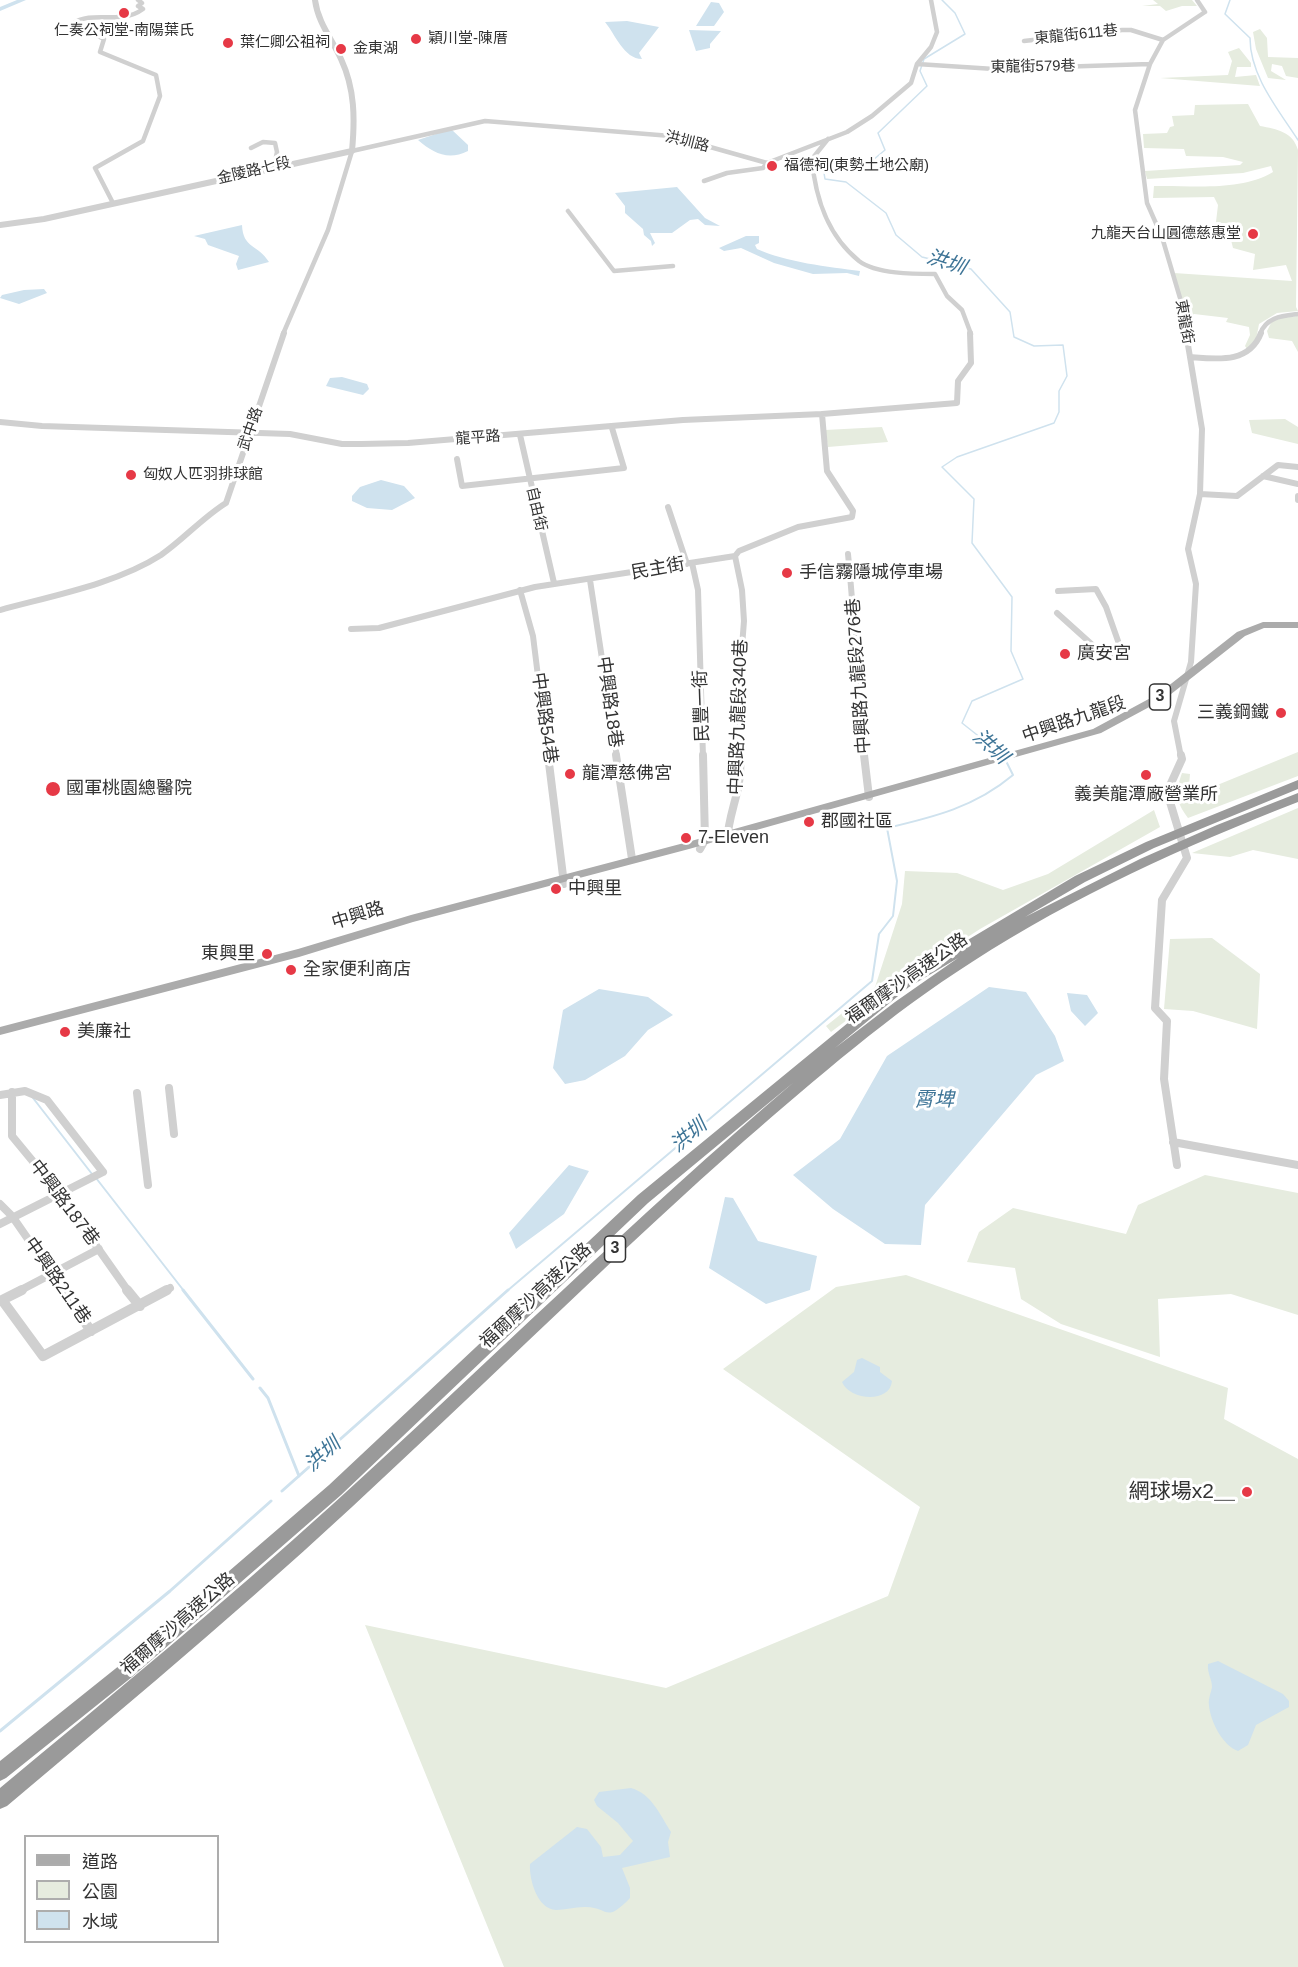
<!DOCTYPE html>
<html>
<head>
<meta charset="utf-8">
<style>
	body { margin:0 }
	#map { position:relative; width:1298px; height:1967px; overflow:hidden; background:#fff; font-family:Arial,"Noto Sans TC",sans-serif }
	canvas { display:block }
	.legend { position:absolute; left:24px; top:1835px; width:195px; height:108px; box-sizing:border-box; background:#fff; border:2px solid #adadad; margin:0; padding:8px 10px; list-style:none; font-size:18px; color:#333 }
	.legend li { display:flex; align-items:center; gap:12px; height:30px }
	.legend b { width:30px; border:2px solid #adadad }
</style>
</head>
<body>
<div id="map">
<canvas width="1298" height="1967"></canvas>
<ul class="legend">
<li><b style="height:8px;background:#ababab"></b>道路</li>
<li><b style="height:16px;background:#e6ecdf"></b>公園</li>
<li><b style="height:16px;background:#cfe2ee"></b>水域</li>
</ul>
</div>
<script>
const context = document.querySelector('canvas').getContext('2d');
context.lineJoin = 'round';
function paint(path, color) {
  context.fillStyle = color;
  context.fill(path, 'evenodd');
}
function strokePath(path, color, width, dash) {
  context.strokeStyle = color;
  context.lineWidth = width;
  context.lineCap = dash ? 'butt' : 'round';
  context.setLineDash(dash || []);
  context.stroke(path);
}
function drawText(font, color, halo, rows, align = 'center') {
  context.font = font + ' Arial,"Noto Sans TC",sans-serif';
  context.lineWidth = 6;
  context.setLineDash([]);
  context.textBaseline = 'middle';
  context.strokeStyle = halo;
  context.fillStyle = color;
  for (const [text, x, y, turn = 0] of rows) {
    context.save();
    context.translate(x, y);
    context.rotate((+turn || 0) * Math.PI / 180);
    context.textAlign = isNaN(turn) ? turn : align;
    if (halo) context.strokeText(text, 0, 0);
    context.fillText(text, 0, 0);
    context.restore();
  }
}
paint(new Path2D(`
	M1153 0H1192L1197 6H1182L1166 11 1160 6H1142L1158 4Z
	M1260 29 1267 38 1268 57 1298 58V78L1286 76 1282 66 1272 64 1271 71 1286 80 1268 78 1256 49 1253 32Z
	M1239 48 1251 63V67H1237L1235 77 1256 75 1260 86 1160 78 1228 75 1232 61 1228 52Z
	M1248 104 1260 126C1277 129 1293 132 1298 150L1296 307 1298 311 1277 313 1259 324 1256 340 1247 349 1245 346 1250 335 1249 327 1226 322 1228 318 1194 314 1188 324 1174 273 1292 281 1286 265 1253 270 1255 254 1233 248 1229 232 1216 222 1218 205 1214 197 1153 198 1154 186C1191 185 1240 192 1273 172L1271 166 1243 173 1147 179 1145 171 1240 165 1243 162 1223 157 1186 156 1184 149 1144 148 1143 134 1167 133 1170 127 1174 126 1172 116 1194 115 1195 105Z
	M1298 316V352L1292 341 1269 338 1267 331 1273 319Z
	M1285 419 1298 427V444L1252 433 1249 420Z
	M882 427 888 442 828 447 825 430Z
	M1298 752V776L1188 818C1175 800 1175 793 1182 773L1190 774 1188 797Z
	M1298 808V859L1253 850 1230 857 1192 853Z
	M1154 810 1160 827 980 929 895 984 831 1032 826 1026 875 987 902 904 905 871 957 873 1003 890 1048 874Z
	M1212 938 1260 974 1257 1029 1193 1011 1164 1009 1170 939Z
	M1205 1175 1298 1193V1315L1231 1294 1158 1299 1160 1357 1061 1324 1021 1299 1015 1268 967 1262 979 1232 1013 1208 1126 1234 1138 1205Z
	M906 1275 1228 1388 1224 1419 1298 1459V1967H504L365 1625 666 1688 888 1596 920 1507 723 1369 836 1287Z`), '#e6ecdf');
paint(new Path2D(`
	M711 2 719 3 724 12 714 26H696Z
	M627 21 659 27 639 53 642 59C624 59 615 34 605 22Z
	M689 30 721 31 710 44V48L696 51Z
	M451 129 468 145V151C448 161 433 153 418 140Z
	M677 187 705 218 720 226 705 225 698 219 690 220 672 233H650L655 243 652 246 651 241 644 235 643 229 625 213V206L615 193Z
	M242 225C243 249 258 244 269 262L238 270 236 264 239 256 208 245 205 239 194 236Z
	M746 236H759V243L755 245 757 249C785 262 829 267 860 271L859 276 847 273 813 274 774 263 741 248 724 251 719 248Z
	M44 289 47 293 19 304 0 298 2 295 24 290Z
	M342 377 367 384 369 389 363 395 326 386 330 378Z
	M381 480 404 486 415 498 392 510 367 508 352 501V496L360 487Z
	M989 987 1026 992 1055 1036 1064 1061 1036 1075 925 1205 921 1245 885 1244 833 1209 793 1175 840 1139 887 1056Z
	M599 989 648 997 673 1015 648 1030 625 1056 585 1080 565 1084 553 1068 563 1010Z
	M1067 993 1087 995 1098 1013 1085 1026 1071 1011Z
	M569 1165 589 1171 564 1214 516 1249 509 1233Z
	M725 1197 733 1198 758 1241 817 1256 810 1290 766 1304 709 1268Z
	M862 1358 880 1367V1372L892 1381C890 1404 849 1400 842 1382L854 1372 857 1360Z
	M1218 1661 1283 1694 1289 1701V1707L1256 1725 1248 1745 1238 1751C1223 1746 1210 1721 1209 1705 1208 1699 1211 1693 1212 1687 1212 1679 1207 1673 1208 1664Z
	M631 1788C652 1794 660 1815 671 1832L668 1842 670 1857 622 1868 630 1888V1898C604 1925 609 1906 584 1907 575 1907 565 1910 556 1910 537 1909 529 1879 530 1864L577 1827 587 1829 601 1847 603 1857 620 1855 633 1841 618 1823 597 1806 594 1800 599 1792Z`), '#cfe2ee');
strokePath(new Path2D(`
	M942 0 955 13 965 34 924 59 920 71 927 86 878 133 885 150 873 160 824 173 825 179 846 182 886 213 896 235 922 257 971 269 1010 312 1014 337 1034 346 1063 345 1067 376 1059 391V412L1054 423 957 457 942 467 974 499 972 543 1012 597 1011 651 1023 679 972 701 962 723 1005 757
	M1230 0 1225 14 1250 38C1250 76 1278 109 1298 140`), '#cfe2ee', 1.5);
strokePath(new Path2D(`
	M33 1098 92 1174
	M96 1178 184 1291
	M507 1291 872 981 879 934 893 916 897 881 887 828C934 817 975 807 1013 775L1003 755`), '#cfe2ee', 2);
strokePath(new Path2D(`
	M183 1290 253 1379
	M260 1388 268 1398 299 1476
	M282 1491 508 1290
	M0 1731 170 1591 271 1501`), '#cfe2ee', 3);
paint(new Path2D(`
	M17 0H26L0 11V7Z`), '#cfe2ee');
strokePath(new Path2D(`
	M1024 41 1122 30H1131L1163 40
	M917 64 994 69 1150 64
	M828 139 812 159C815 197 828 236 859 261 876 274 914 274 935 274L947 296 962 310 971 334
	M251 148 263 142 275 143 277 152 274 166
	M704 181 727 173 763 168 767 163
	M113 203 95 168 143 141 160 96 156 75 100 52 104 39 72 24C94 9 120 26 143 9L138 6 142 3 138 0
	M568 211 614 271 673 266
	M283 334 328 230 352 151 485 121 671 136 767 163 847 132 872 116 911 83 917 64 931 47 937 32 931 0
	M1186 334 1180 298 1162 237 1147 203 1135 110 1150 64 1163 40 1205 12 1197 0
	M1260 334C1266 317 1282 316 1298 314`), '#d0d0d0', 4.5);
strokePath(new Path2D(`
	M1190 357C1217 359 1249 364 1261 333
	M0 422 42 426 290 434 342 444H361L408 443 683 420 822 414 957 403 958 381 971 363 970 333
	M520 435 554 583
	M457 459 462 486 624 468 612 428
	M1263 476 1298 484
	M1200 494 1237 496 1278 465 1298 467
	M1298 496V500
	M668 507 687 564
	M848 554C855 622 857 689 865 757
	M735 556 742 590 744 621 737 710 740 757
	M692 563 698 590 703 757
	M590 580 617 757
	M520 590 533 636 548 757
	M0 610C51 596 116 584 161 555 184 539 202 518 226 503L284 333
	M1057 613 1107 658H1124L1106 607 1096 589 1058 591
	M351 629 379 628 535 587 735 556 739 551 798 527 852 517 853 511 827 471 822 414
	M1181 757 1174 721 1191 662 1196 584 1188 549 1200 494 1202 429 1186 333`), '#d0d0d0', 6);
strokePath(new Path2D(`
	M548 755 564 884
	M616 755 632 859
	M864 755 869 797
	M727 841C729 809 743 790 740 755
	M700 849 705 840 703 755
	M169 1088 174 1134
	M12 1092V1136L59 1193 128 1291
	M137 1093 148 1185
	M0 1095 25 1091 47 1100 103 1172 0 1224
	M1173 1142 1298 1165
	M1177 1165 1164 1079 1167 1021 1155 1008 1162 900 1187 858 1167 792 1182 759 1181 755
	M0 1204 12 1216 64 1291
	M19 1291 99 1249
	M164 1291 170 1288`), '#d0d0d0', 8);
strokePath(new Path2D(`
	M22 1290 2 1300 43 1356 167 1290
	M63 1290 91 1331
	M127 1290 140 1306`), '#d0d0d0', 10);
strokePath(new Path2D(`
	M0 225 44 219 352 151C355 119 355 89 341 59 332 39 318 23 315 0`), '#d0d0d0', 6);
paint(new Path2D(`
	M1263 622H1298V628H1264L1245 636 1166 698 1101 733 689 849 413 922 299 957 0 1035V1027L298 949 411 915 684 843 1093 729 1158 694 1237 632Z`), '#ababab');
paint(new Path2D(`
	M1298 780V789L1154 848 1085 882 1025 917 1140 859 1217 825 1298 793V802C1185 846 1074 896 972 962 890 1014 817 1078 744 1141 626 1245 514 1356 399 1463 273 1583 140 1694 7 1806L0 1809V1788C112 1695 225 1602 333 1504 487 1364 635 1217 794 1082L648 1203 341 1495 132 1677 6 1778 0 1781V1761L120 1665 329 1485 638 1195 899 981 1075 876 1146 842ZM958 958 895 1002 835 1048 909 987Z`), '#9a9a9a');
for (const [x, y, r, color] of [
	[124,13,6,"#e63946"],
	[416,39,6,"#e63946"],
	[228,43,6,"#e63946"],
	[341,49,6,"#e63946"],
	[772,166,6,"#e63946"],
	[1253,234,6,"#e63946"],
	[131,475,6,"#e63946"],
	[787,573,6,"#e63946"],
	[1065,654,6,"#e63946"],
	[1281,713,6,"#e63946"],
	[570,774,6,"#e63946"],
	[1146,775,6,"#e63946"],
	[53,789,8,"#e63946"],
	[809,822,6,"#e63946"],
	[686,838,6,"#e63946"],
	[556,889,6,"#e63946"],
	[267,954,6,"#e63946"],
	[291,970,6,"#e63946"],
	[65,1032,6,"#e63946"],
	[1247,1492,6,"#e63946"]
]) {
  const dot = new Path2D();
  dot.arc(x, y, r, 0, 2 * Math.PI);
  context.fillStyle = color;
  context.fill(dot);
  strokePath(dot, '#fff', 2);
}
drawText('15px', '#333', '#fff', [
	["仁奏公祠堂-南陽葉氏",124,31,"center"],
	["穎川堂-陳厝",428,39],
	["葉仁卿公祖祠",240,43],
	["金東湖",353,49],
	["福德祠(東勢土地公廟)",784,166],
	["九龍天台山圓德慈惠堂",1241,234,"right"],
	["匈奴人匹羽排球館",143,475]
], 'left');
drawText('15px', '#333', '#fff', [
	["東龍街611巷",1076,35,-6],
	["東龍街579巷",1033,67,-1],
	["洪圳路",687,142,14],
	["金陵路七段",254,171,-13],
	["東龍街",1184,322,80],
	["武中路",251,429,-71],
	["龍平路",478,438,-4],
	["自由街",536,509,77]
]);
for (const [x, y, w] of [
	[1160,697,21],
	[615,1249,21]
]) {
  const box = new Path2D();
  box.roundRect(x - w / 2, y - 13, w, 26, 4.5);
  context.fillStyle = '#fff';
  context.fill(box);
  strokePath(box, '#333', 1.5);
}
drawText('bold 16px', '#333', null, [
	["3",1160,697],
	["3",615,1249]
]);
drawText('18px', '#333', '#fff', [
	["民主街",658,569,-10],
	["中興路九龍段276巷",859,676,-94],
	["中興路18巷",609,702,82],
	["民豐一街",702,706,-92],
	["中興路九龍段340巷",739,717,-88],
	["中興路54巷",544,718,82],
	["中興路九龍段",1074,720,-19],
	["中興路",358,916,-17],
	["福爾摩沙高速公路",907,979,-35],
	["中興路187巷",64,1203,53],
	["中興路211巷",57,1281,55],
	["福爾摩沙高速公路",536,1296,-43],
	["福爾摩沙高速公路",178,1624,-41]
]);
drawText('18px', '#333', '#fff', [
	["手信霧隱城停車場",799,573],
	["廣安宮",1077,654],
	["三義鋼鐵",1269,713,"right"],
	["龍潭慈佛宮",582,774],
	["國軍桃園總醫院",66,789],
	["義美龍潭廠營業所",1146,795,"center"],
	["郡國社區",821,822],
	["7-Eleven",698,838],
	["中興里",568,889],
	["東興里",255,954,"right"],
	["全家便利商店",303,970],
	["美廉社",77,1032]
], 'left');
drawText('italic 20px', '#3f7597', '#fff', [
	["洪圳",946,263,18],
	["洪圳",990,747,42],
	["霄埤",934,1100],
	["洪圳",689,1136,-40],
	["洪圳",323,1455,-42]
]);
drawText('21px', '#333', '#fff', [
	["網球場x2＿",1235,1492]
], 'right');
</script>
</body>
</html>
